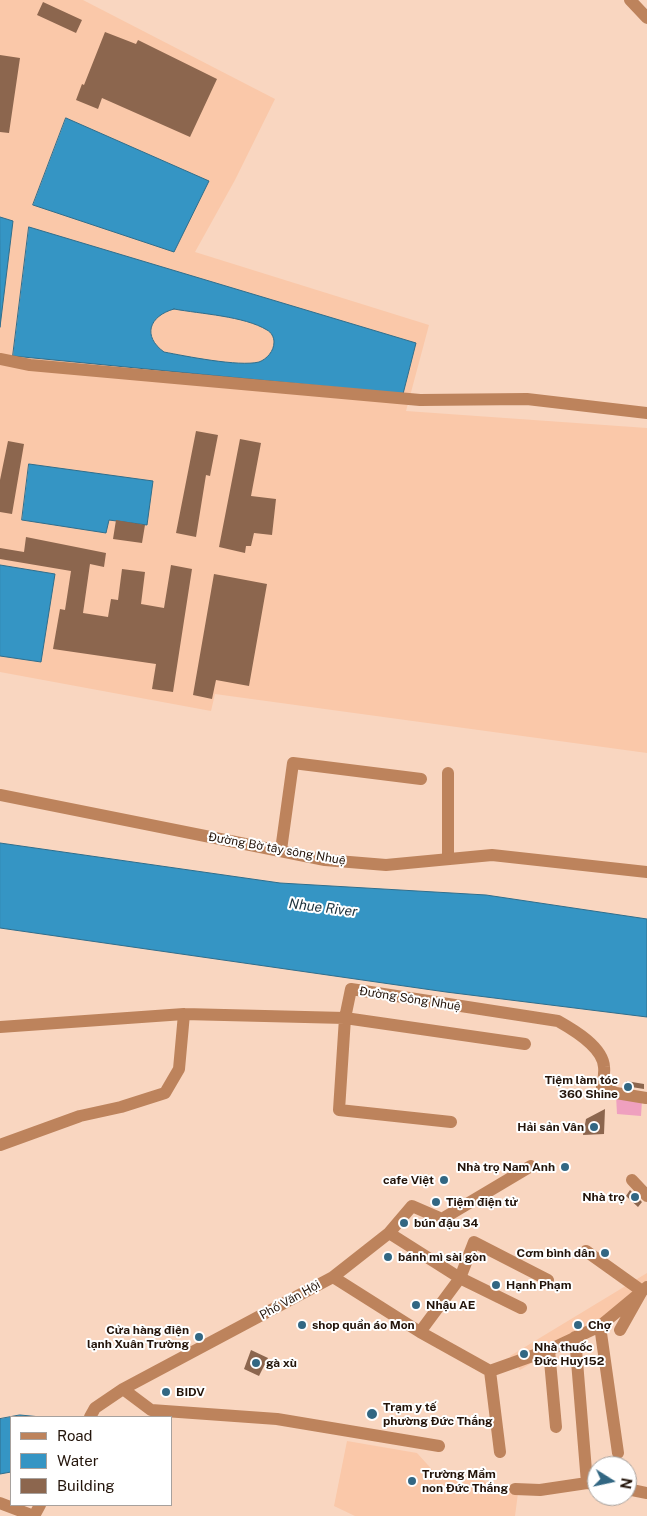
<!DOCTYPE html>
<html>
<head>
<meta charset="utf-8">
<style>
	body { margin:0 }
	#map { position:relative; width:647px; height:1516px; overflow:hidden; background:#f9d6c0; font-family:"Public Sans",sans-serif }
	canvas { display:block }
	.legend { position:absolute; left:10px; top:1416px; width:162px; height:90px; box-sizing:border-box; background:#fff; border:1px solid #a7a19d; margin:0; padding:6px 9px; list-style:none; font-size:15px; color:#23140a }
	.legend li { display:flex; align-items:center; gap:10px; height:25px }
	.legend b { width:25px; border:1px solid #a7a19d }
	.north { position:absolute; left:587px; top:1456px; width:50px; height:50px; box-sizing:border-box; background:#fff; border:1px solid #a7a19d; border-radius:50%; rotate:100deg; font-size:14px; font-weight:700; line-height:20px; text-align:center; color:#23140a }
	.north::after { content:''; display:block; margin:auto; width:18px; height:22px; background:#326783; clip-path:polygon(50% 0,100% 100%,50% 72%,0 100%) }
</style>
</head>
<body>
<div id="map">
<canvas width="647" height="1516"></canvas>
<ul class="legend">
<li><b style="height:6px;background:#bd835c"></b>Road</li>
<li><b style="height:14px;background:#3595c4"></b>Water</li>
<li><b style="height:14px;background:#8c664e"></b>Building</li>
</ul>
<div class="north">N</div>
</div>
<script>
const context = document.querySelector('canvas').getContext('2d');
context.lineJoin = 'round';
function paint(path, color) {
  context.fillStyle = color;
  context.fill(path, 'evenodd');
}
function strokePath(path, color, width, dash) {
  context.strokeStyle = color;
  context.lineWidth = width;
  context.lineCap = dash ? 'butt' : 'round';
  context.setLineDash(dash || []);
  context.stroke(path);
}
function drawText(font, color, halo, rows, align = 'center') {
  context.font = font + ' "Public Sans",sans-serif';
  context.lineWidth = 4;
  context.setLineDash([]);
  context.textBaseline = 'middle';
  context.strokeStyle = halo;
  context.fillStyle = color;
  for (const [text, x, y, turn = 0] of rows) {
    context.save();
    context.translate(x, y);
    context.rotate((+turn || 0) * Math.PI / 180);
    context.textAlign = isNaN(turn) ? turn : align;
    if (halo) context.strokeText(text, 0, 0);
    context.fillText(text, 0, 0);
    context.restore();
  }
}
paint(new Path2D(`
	M0 0H83L275 99 235 180 195 252 429 325 406 411 647 428V753L215 694 211 711 0 672Z
	M647 1273V1294L520 1370 510 1356Z
	M347 1441 417 1453 437 1475 468 1472 495 1487 518 1493 515 1516H355L334 1506Z`), '#fac8a9');
paint(new Path2D(`
	M616 1095 642 1100 641 1116 617 1114Z`), '#efa0bf');
const water = new Path2D(`
	M66 118 209 181 174 252 33 205Z
	M0 217 13 221 0 327Z
	M29 227 416 343 403 394 13 356ZM174 309C201 314 244 316 267 330 271 332 274 337 274 342 274 351 267 359 259 362 239 367 185 356 164 352 142 336 149 316 174 309Z
	M29 464 153 481 147 525 109 520 106 533 22 520Z
	M0 565 55 574 41 662 0 656Z
	M0 843 280 883 486 895 647 919V1017L446 992 0 928Z
	M20 1415 41 1417H11V1472L0 1474V1419Z`);
paint(water, '#3595c4');
strokePath(water, '#306e8c', 1);
paint(new Path2D(`
	M43 2 82 20 76 33 37 15Z
	M105 32 136 44 138 40 217 79 190 137 102 98 98 109 76 100 82 84 84 85Z
	M0 55 20 58 9 133 0 132Z
	M196 431 218 435 210 476 206 475 196 537 176 533Z
	M240 439 261 443 251 496 276 499 272 535 254 533 251 546H246L245 553 219 547Z
	M8 441 24 444 12 514 0 512V480Z
	M116 520 145 525 142 543 113 539Z
	M26 537 106 553 104 567 90 564 83 613 108 617 111 599 118 600 122 569 145 572 141 604 164 608 171 565 192 569 173 692 152 689 156 664 53 649 60 609 65 610 71 571 0 559V548L24 552Z
	M214 574 267 584 249 686 216 680 212 699 193 695Z
	M626 1081 644 1084V1089L625 1086Z
	M605 1109 604 1134 583 1135 586 1119Z
	M630 1190 642 1202 638 1207 626 1196Z
	M251 1350 268 1358 259 1376 244 1369Z`), '#8c664e');
strokePath(new Path2D(`
	M630 0 647 18
	M0 359 30 365 420 400 527 399 647 413
	M448 773V859
	M281 850 293 763 421 779
	M0 1027 184 1014 345 1018 525 1044
	M451 1122 339 1110 345 1018 351 989 558 1021C574 1030 603 1047 604 1067 605 1074 603 1081 602 1087L616 1093 646 1098
	M0 1145 80 1116 121 1107 165 1093 179 1069 184 1014
	M632 1180 647 1196
	M389 1233 460 1278 521 1308
	M586 1251 642 1291 620 1330
	M333 1277 389 1233 412 1206 442 1219 531 1166
	M600 1326 618 1453
	M420 1332 460 1278 474 1242 548 1280
	M575 1337 587 1483
	M549 1350 556 1427
	M490 1371 500 1452
	M123 1389 151 1410 277 1419 439 1446
	M90 1417 95 1408 123 1389 333 1277 420 1332 490 1371 549 1350 600 1326 647 1287
	M515 1489 540 1490 587 1483 597 1484
	M627 1489 647 1493
	M0 1503 34 1516
	M34 1516 40 1505`), '#bd835c', 12);
strokePath(new Path2D(`
	M0 795 325 860 386 865 492 855 647 872`), '#bd835c', 12);
for (const [x, y, r, color] of [
	[628,1087,5,"#326783"],
	[594,1127,5,"#326783"],
	[565,1167,5,"#326783"],
	[444,1180,5,"#326783"],
	[635,1197,5,"#326783"],
	[436,1202,5,"#326783"],
	[404,1223,5,"#326783"],
	[605,1253,5,"#326783"],
	[388,1257,5,"#326783"],
	[496,1285,5,"#326783"],
	[416,1305,5,"#326783"],
	[302,1325,5,"#326783"],
	[578,1325,5,"#326783"],
	[199,1337,5,"#326783"],
	[524,1354,5,"#326783"],
	[256,1363,5,"#326783"],
	[166,1392,5,"#326783"],
	[372,1414,6,"#326783"],
	[412,1481,5,"#326783"]
]) {
  const dot = new Path2D();
  dot.arc(x, y, r, 0, 2 * Math.PI);
  context.fillStyle = color;
  context.fill(dot);
  strokePath(dot, '#fff', 2);
}
drawText('12px', '#23140a', '#fff', [
	["Đường Bờ tây sông Nhuệ",277,849,10],
	["Đường Sông Nhuệ",410,999,9],
	["Phố Văn Hội",290,1300,-29]
]);
drawText('bold 12px', '#23140a', '#fff', [
	["Tiệm làm tóc",618,1080,"right"],
	["360 Shine",618,1094,"right"],
	["Hải sản Vân",584,1127,"right"],
	["Nhà trọ Nam Anh",555,1167,"right"],
	["cafe Việt",434,1180,"right"],
	["Nhà trọ",625,1197,"right"],
	["Tiệm điện tử",446,1202],
	["bún đậu 34",414,1223],
	["Cơm bình dân",595,1253,"right"],
	["bánh mì sài gòn",398,1257],
	["Hạnh Phạm",506,1285],
	["Nhậu AE",426,1305],
	["shop quần áo Mon",312,1325],
	["Chợ",588,1325],
	["Cửa hàng điện",189,1330,"right"],
	["lạnh Xuân Trường",189,1344,"right"],
	["Nhà thuốc",534,1347],
	["Đức Huy152",534,1361],
	["gà xù",266,1363],
	["BIDV",176,1392],
	["Trạm y tế",383,1407],
	["phường Đức Thắng",383,1421],
	["Trường Mầm",422,1474],
	["non Đức Thắng",422,1488]
], 'left');
drawText('italic 14px', '#1d323d', '#fff', [
	["Nhue River",323,908,7]
]);
</script>
</body>
</html>
